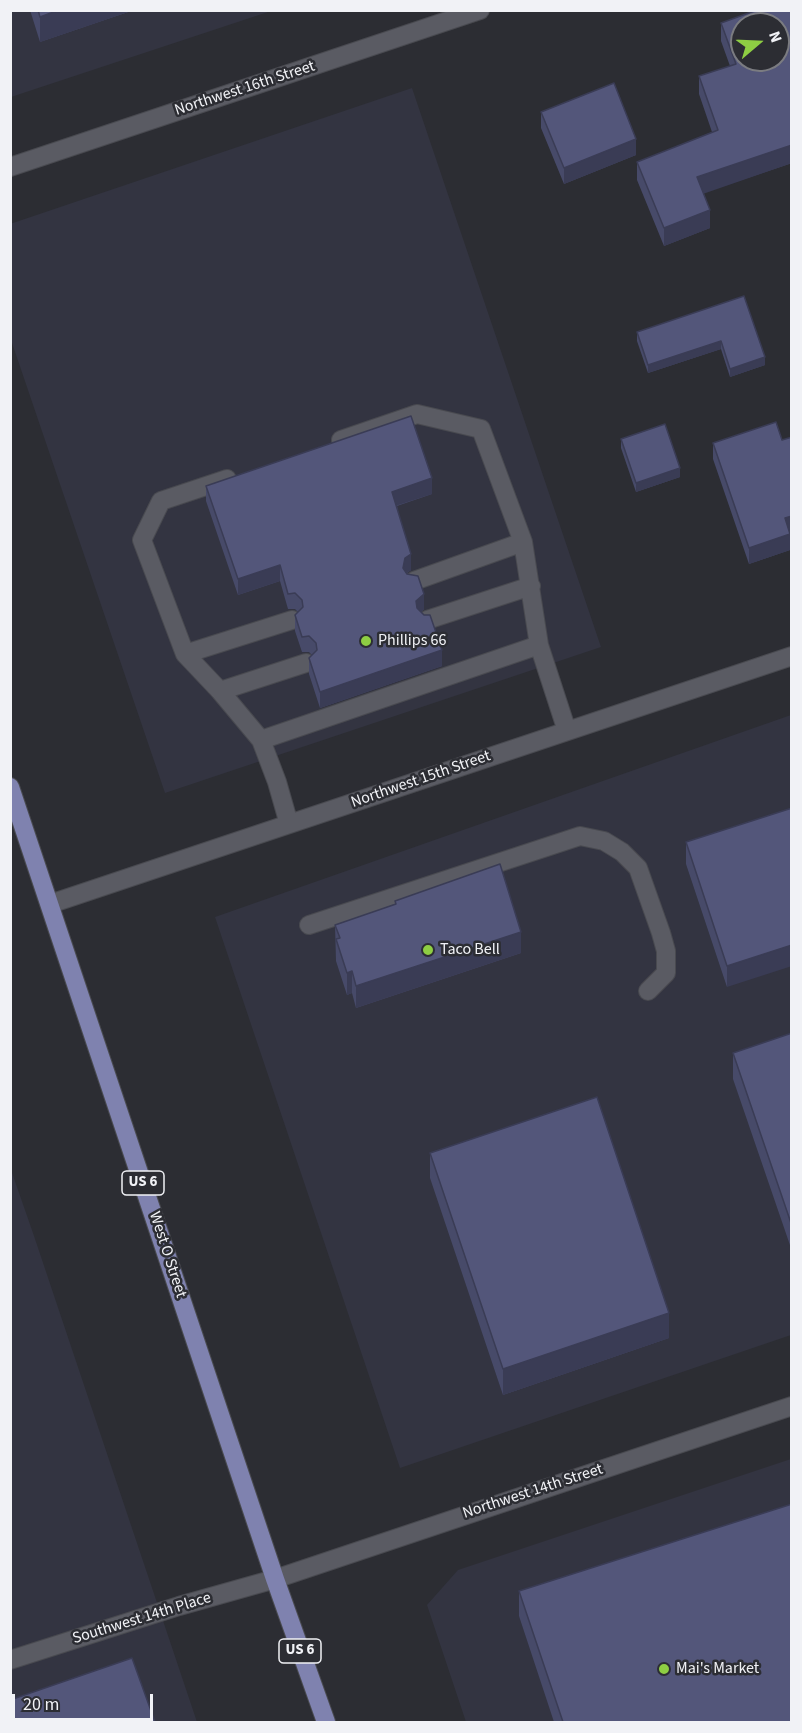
<!DOCTYPE html>
<html>
<head>
<meta charset="utf-8">
<style>
	body { margin:0 }
	#map { position:relative; width:802px; height:1733px; overflow:hidden; background:#2c2d33; font-family:"Source Sans 3",sans-serif }
	canvas { display:block }
	.frame { position:absolute; inset:0; border:12px solid #f1f2f6; pointer-events:none }
	.north { position:absolute; left:730px; top:12px; width:60px; height:60px; box-sizing:border-box; background:#2c2d33; border:2px solid #7b7c81; border-radius:50%; rotate:71deg; font-size:16px; font-weight:700; line-height:24px; text-align:center; color:#f1f2f6 }
	.north::after { content:''; display:block; margin:auto; width:21px; height:27px; background:#8ece43; clip-path:polygon(50% 0,100% 100%,50% 72%,0 100%) }
	.scale { position:absolute; left:12px; top:1694px; width:141px; height:27px; box-sizing:border-box; border:3px solid #f1f2f6; border-top:0; padding-left:8px; font-size:18px; line-height:21px; white-space:nowrap; color:#f1f2f6; -webkit-text-stroke:4px #2c2d33; paint-order:stroke }
</style>
</head>
<body>
<div id="map">
<canvas width="802" height="1733"></canvas>
<div class="frame"></div>
<div class="north">N</div>
<div class="scale">20 m</div>
</div>
<script>
const context = document.querySelector('canvas').getContext('2d');
context.lineJoin = 'round';
function paint(path, color) {
  context.fillStyle = color;
  context.fill(path, 'evenodd');
}
function strokePath(path, color, width, dash) {
  context.strokeStyle = color;
  context.lineWidth = width;
  context.lineCap = dash ? 'butt' : 'round';
  context.setLineDash(dash || []);
  context.stroke(path);
}
function drawText(font, color, halo, rows, align = 'center') {
  context.font = font + ' "Source Sans 3",sans-serif';
  context.lineWidth = 5;
  context.setLineDash([]);
  context.textBaseline = 'middle';
  context.strokeStyle = halo;
  context.fillStyle = color;
  for (const [text, x, y, turn = 0] of rows) {
    context.save();
    context.translate(x, y);
    context.rotate((+turn || 0) * Math.PI / 180);
    context.textAlign = isNaN(turn) ? turn : align;
    if (halo) context.strokeText(text, 0, 0);
    context.fillText(text, 0, 0);
    context.restore();
  }
}
paint(new Path2D(`
	M11 10 271 11 11 97Z
	M412 88 601 647 165 793 11 340 10 224Z
	M791 715V1335L400 1468 215 917Z
	M10 1167 33 1233 197 1722H11Z
	M791 1459V1722H466L427 1605 458 1570Z`), '#333441');
const minor = new Path2D(`
	M10 167 480 10
	M341 440 417 414 481 429 523 542
	M414 581 523 542 539 645 567 731
	M427 620 531 586
	M185 654 142 540 161 501 227 479
	M220 691 306 663
	M261 740 220 691 185 654 292 620
	M289 824 277 782 261 740 539 645
	M50 904 792 656
	M309 925 580 836 604 841 622 852 638 868 661 933 666 951V973L648 991
	M10 1660 179 1606 275 1579 792 1406`);
const major = new Path2D(`
	M10 787 275 1579 326 1722`);
strokePath(minor, '#494a50', 20);
strokePath(major, '#494a50', 20);
strokePath(minor, '#5a5b63', 18);
strokePath(major, '#7f82af', 18);
paint(new Path2D(`
	M30 10H134L40 42Z
	M792 10V163L703 193 710 228 664 246 637 180V162L712 132 699 94V76L730 66 721 41V23Z
	M541 112 636 155 564 184 541 128Z
	M744 296 765 365 730 377 721 349 648 373 637 341V332Z
	M621 439 680 477 636 492 621 448Z
	M713 443 789 533 790 550 749 564 713 459Z
	M206 486 432 494 397 506 411 570 407 573 424 609 421 612 442 666 320 708 309 674V658L312 655 309 652H302L295 631V615L298 612 295 609H288L280 581 238 595 206 501Z
	M792 808 727 987 686 864V842Z
	M395 901 521 953 356 1008 352 993 347 995 336 961 335 925 395 905Z
	M792 1033V1251L733 1079V1053Z
	M430 1153 669 1338 503 1395 430 1178Z
	M519 1591 792 1722H554L519 1616Z`), '#474a69');
paint(new Path2D(`
	M59 10H134L40 42V17Z
	M636 139V155L564 184V168Z
	M792 145V163L697 196V177Z
	M710 210V228L664 246V228Z
	M721 341V349L648 373V365Z
	M765 357V365L730 377V369Z
	M680 468V477L636 492V483Z
	M432 478V494L392 507V492Z
	M792 516V532L785 534V518Z
	M790 534V550L749 564V548Z
	M411 554V570L405 574 403 568 405 558Z
	M280 565V581L238 595V579Z
	M424 594V609L416 617V601Z
	M442 650V666L320 708V692Z
	M521 932V953L356 1008V986Z
	M792 945V966L727 987V966Z
	M352 971V993L347 995V973Z
	M669 1313V1338L503 1395V1369Z`), '#3a3c55');
const building = new Path2D(`
	M38 10H59L40 17Z
	M757 10H792V145L697 177 710 210 664 228 637 162 718 130 699 76 736 64 721 23ZM742 24H778V60H742Z
	M614 83 636 139 564 168 541 112Z
	M744 296 765 357 730 369 721 341 648 365 637 332Z
	M411 416 432 478 392 492 411 554 405 558 403 568 407 574 418 576 424 594 416 601 417 608 424 615H430L442 650 320 692 309 658 317 650 316 643 309 636 302 637 295 615 303 607 302 600 295 593 288 594 280 565 238 579 206 486Z
	M776 422 782 440 792 437V516L785 518 790 534 749 548 713 443Z
	M665 424 680 468 636 483 621 439Z
	M792 808V945L727 966 686 842Z
	M500 864 521 932 356 986 352 971 347 973 336 939 340 938 335 925 396 904 395 901Z
	M792 1033V1226L733 1053Z
	M597 1097 669 1313 503 1369 430 1153Z
	M792 1504V1722H563L519 1591Z
	M132 1658 155 1722H10V1700Z`);
paint(building, '#53567a');
strokePath(building, '#3a3c55', 1.5);
for (const [x, y, r, color] of [
	[366,641,6,"#8ece43"],
	[428,950,6,"#8ece43"],
	[664,1669,6,"#8ece43"]
]) {
  const dot = new Path2D();
  dot.arc(x, y, r, 0, 2 * Math.PI);
  context.fillStyle = color;
  context.fill(dot);
  strokePath(dot, '#2c2d33', 2);
}
for (const [x, y, w] of [
	[143,1183,42],
	[300,1651,42]
]) {
  const box = new Path2D();
  box.roundRect(x - w / 2, y - 12, w, 24, 4.5);
  context.fillStyle = '#2c2d33';
  context.fill(box);
  strokePath(box, '#f1f2f6', 1.5);
}
drawText('bold 15px', '#f1f2f6', null, [
	["US 6",143,1183],
	["US 6",300,1651]
]);
drawText('16px', '#f1f2f6', '#2c2d33', [
	["Northwest 16th Street",245,89,-18],
	["Northwest 15th Street",421,780,-19],
	["West O Street",167,1255,72],
	["Northwest 14th Street",533,1492,-18],
	["Southwest 14th Place",142,1619,-17]
]);
drawText('16px', '#f1f2f6', '#2c2d33', [
	["Phillips 66",378,641],
	["Taco Bell",440,950],
	["Mai's Market",676,1669]
], 'left');
</script>
</body>
</html>
